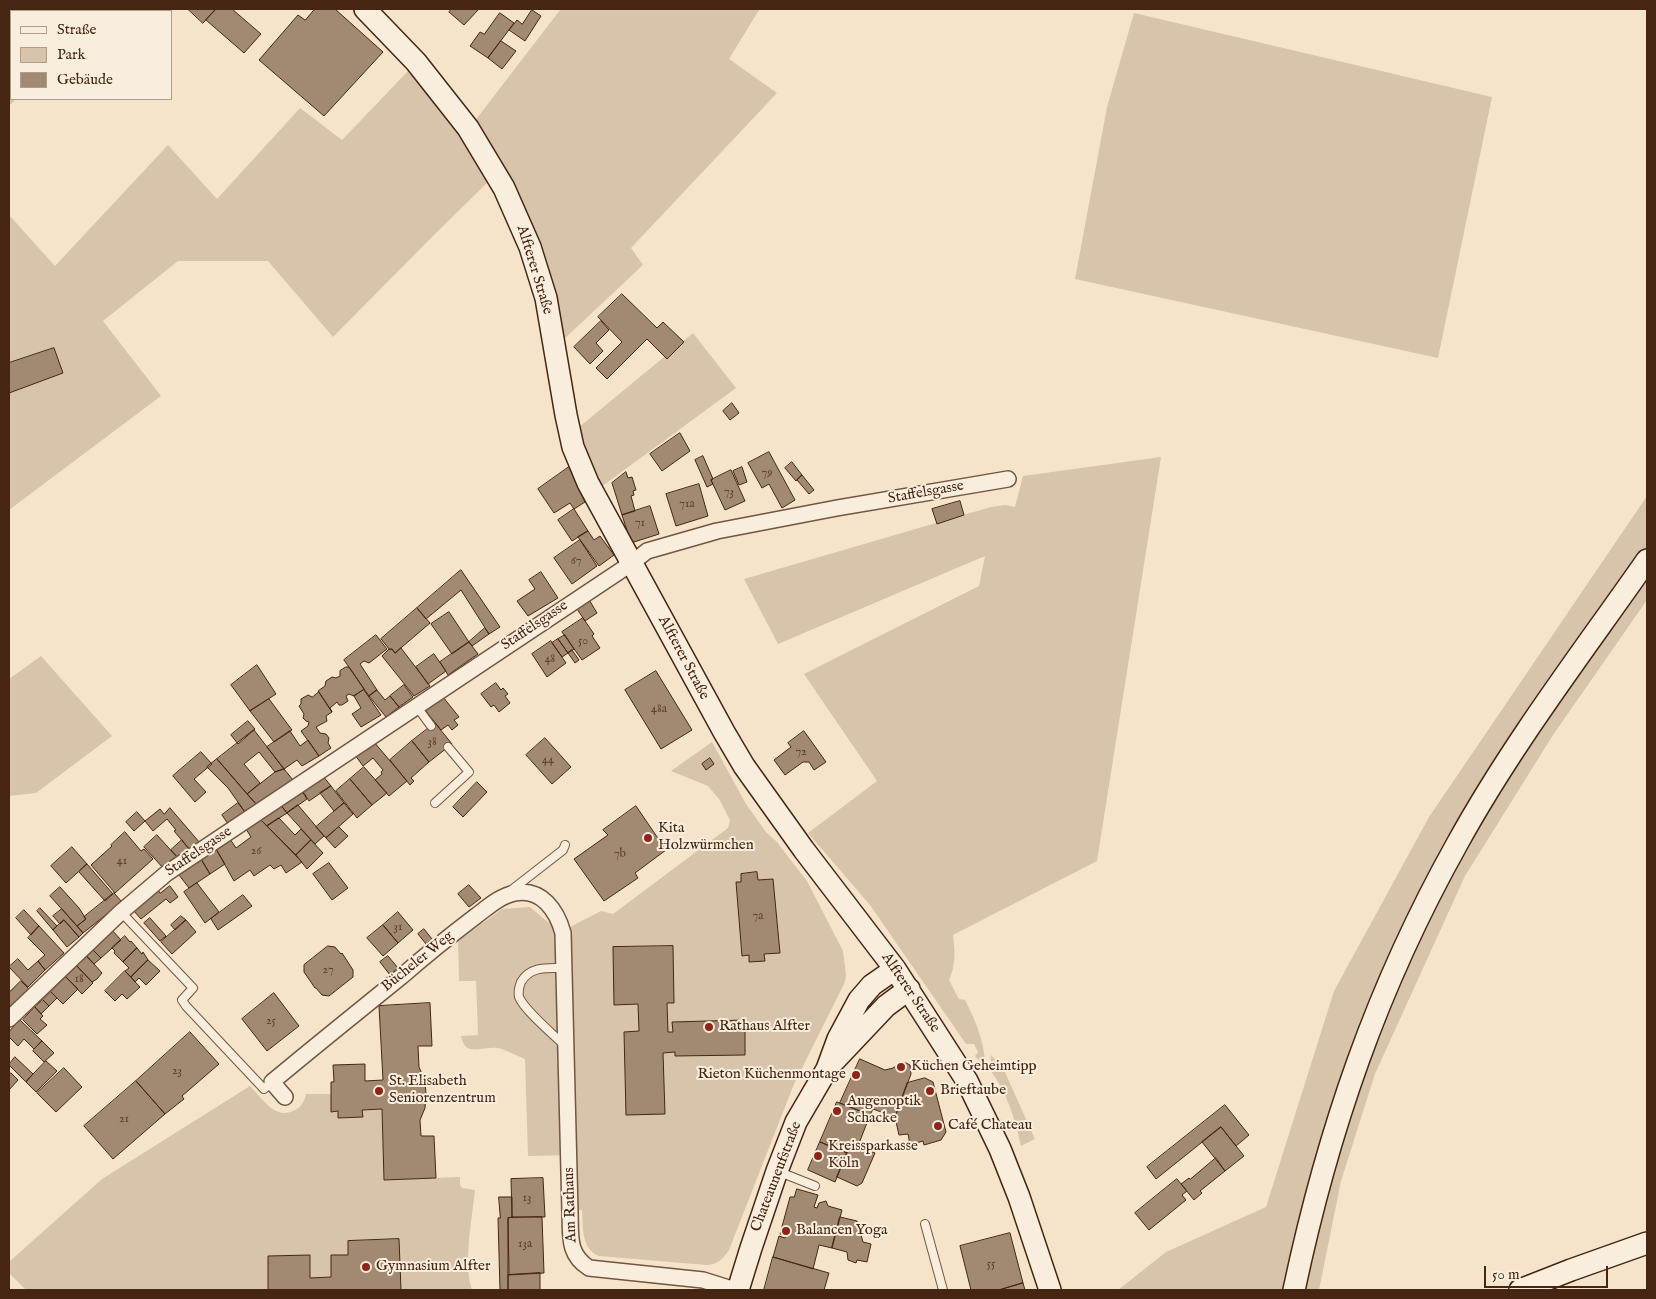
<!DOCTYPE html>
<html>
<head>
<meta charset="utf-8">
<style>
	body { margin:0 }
	#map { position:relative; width:1656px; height:1299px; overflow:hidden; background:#f6e4ca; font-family:"IM FELL English",serif }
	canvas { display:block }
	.frame { position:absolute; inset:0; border:10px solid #462613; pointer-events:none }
	.legend { position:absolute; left:10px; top:10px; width:162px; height:90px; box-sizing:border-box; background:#f9eddd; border:1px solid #b19d8c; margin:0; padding:6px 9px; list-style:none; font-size:15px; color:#462613 }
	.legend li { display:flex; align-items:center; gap:10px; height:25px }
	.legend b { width:25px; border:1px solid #b19d8c }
	.scale { position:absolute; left:1484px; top:1266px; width:124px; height:22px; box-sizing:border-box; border:2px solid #462613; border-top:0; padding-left:6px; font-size:15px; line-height:18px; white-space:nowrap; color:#462613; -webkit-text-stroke:4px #f9eddd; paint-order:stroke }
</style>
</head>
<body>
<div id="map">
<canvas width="1656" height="1299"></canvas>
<div class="frame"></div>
<ul class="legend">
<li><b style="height:6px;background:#f9eddd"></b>Straße</li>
<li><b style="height:14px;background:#d8c4ab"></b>Park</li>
<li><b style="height:14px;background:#a28972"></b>Gebäude</li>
</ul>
<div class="scale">50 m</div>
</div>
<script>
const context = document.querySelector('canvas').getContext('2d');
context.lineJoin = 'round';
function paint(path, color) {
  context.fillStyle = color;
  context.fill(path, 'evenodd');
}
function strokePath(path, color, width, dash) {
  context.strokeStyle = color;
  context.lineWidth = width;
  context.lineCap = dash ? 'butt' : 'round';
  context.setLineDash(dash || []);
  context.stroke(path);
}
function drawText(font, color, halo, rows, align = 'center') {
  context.font = font + ' "IM FELL English",serif';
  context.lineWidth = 4;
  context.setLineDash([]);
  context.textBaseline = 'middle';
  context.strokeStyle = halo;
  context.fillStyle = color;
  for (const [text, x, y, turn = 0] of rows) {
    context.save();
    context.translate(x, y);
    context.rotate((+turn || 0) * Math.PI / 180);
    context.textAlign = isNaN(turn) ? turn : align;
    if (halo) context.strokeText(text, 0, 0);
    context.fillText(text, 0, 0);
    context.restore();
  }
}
paint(new Path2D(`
	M9 9H34L37 11H11V99H16L9 106Z
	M570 9H758L759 10 729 59 777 93 631 248 643 265 562 341C559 322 556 303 552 284 539 225 507 172 474 122L560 10Z
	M1134 13 1492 97 1438 358 1075 279 1107 107Z
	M410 69C439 105 465 142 488 182L433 236 333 337 268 261H178L103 321 161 396 9 510V215L55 266 168 145 217 199 300 108 342 140Z
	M693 333 736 388 601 487 593 471 578 428Z
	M1161 457 1097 861 953 935C955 951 956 965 949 980L959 999 965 1000C975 1019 983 1039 985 1060L982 1064 975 1056 978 1052 974 1044H966L870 905 808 833 877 781 804 674 979 586 985 556 778 644 744 579 991 507 1005 505 1015 507 1023 476Z
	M1647 496V600L1553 735 1465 876 1375 1074 1341 1181 1319 1290H1118L1166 1252 1266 1207 1334 991 1429 817Z
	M41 656 112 736 36 793 9 796V679Z
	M712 742 746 804 766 832 776 841 807 881 843 951 846 975 845 982 794 1084 729 1250C723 1259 717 1265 706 1265L599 1256C581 1249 583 1227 582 1210H578L576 1155 528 1156 525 1059C517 1056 507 1050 498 1048 483 1046 465 1058 461 1036L478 1035 476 981H459L458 941 502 909 530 907 549 923 570 927 601 911 613 914 728 828 730 820 719 799 708 786 671 771Z
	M991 1055 1004 1070 1035 1139 1021 1146C1015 1119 1007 1092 990 1070Z
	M250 1086C262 1098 275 1121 295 1110 302 1106 304 1102 306 1094H331L332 1112 338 1111V1118L362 1117V1110L382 1109 384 1180 460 1177V1185L462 1188 475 1190C472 1220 463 1262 472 1290H26L9 1273V1262L102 1179Z`), '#d8c4ab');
const building = new Path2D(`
	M188 9H216L203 23Z
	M216 9H232L261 34 244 53 206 20Z
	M315 9H335L383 52 324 116 259 60 298 15 305 20Z
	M452 9H476L478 10 464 25 449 12Z
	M532 10 541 16 525 41 509 30 517 20 522 24Z
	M500 13 514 23 488 58 470 46 480 32 484 34Z
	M501 41 516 51 502 69 488 58Z
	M622 294 657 328 663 322 684 342 667 359 647 339 607 379 596 368 622 342 598 317Z
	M601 321 609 330 596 343 603 351 590 364 574 347Z
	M54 348 63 373 9 393V363Z
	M732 403 739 413 730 420 723 411Z
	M680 433 690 451 662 471 650 454Z
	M769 452 795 500 782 508 769 484 762 488 748 463Z
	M703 456 713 479 711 480 713 484 707 487 695 460Z
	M792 462 802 475 796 481 785 468Z
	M569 467 585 502 574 509 570 503 554 513 538 489Z
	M742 467 747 482 739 485 733 471Z
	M731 470 745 501 725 510 711 480Z
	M626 472 628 478 632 477 636 490 633 491 634 495 631 496 635 511 622 515 612 483Z
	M802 475 814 490 809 494 797 480Z
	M699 484 708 516 676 526 666 494Z
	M960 501 964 515 937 524 932 509Z
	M650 506 659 534 631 543 622 515Z
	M574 509 588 531 572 541 558 520Z
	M588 531 594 540 600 536 614 555 599 566 578 537Z
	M580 540 597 566 572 584 554 558Z
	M461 570 500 627 489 634 461 590 426 619 417 608Z
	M541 572 558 598 528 616 517 601 535 589 529 580Z
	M588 598 597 613 585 621 575 606Z
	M417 608 430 623 395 653 392 649 390 650 381 639Z
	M449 612 469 642 452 654 431 624Z
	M583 618 594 634 592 636 600 648 582 660 562 632Z
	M485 628 489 634 472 646 469 642Z
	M376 635 387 649 369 663 364 661 360 664 377 690 369 696 344 660Z
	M565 635 574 649 568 653 558 639Z
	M558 639 568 653 562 657 552 643Z
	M551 641 566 663 547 677 532 654Z
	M469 642 478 654 448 675 440 662Z
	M401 648 430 686 414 696 382 656 389 649H392L395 653Z
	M572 650 579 660 575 663 568 653Z
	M434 654 446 671 428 684 416 667Z
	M257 665 276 694 250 711 231 685Z
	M346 667H349L364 689 354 696 349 694 346 696 348 701 342 705H339L337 702 330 708 332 712 318 691 325 686 326 681 332 677 336 678 340 676V671Z
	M656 671 692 730 661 749 625 690Z
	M496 683 501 690 503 688 508 694 505 696 510 703 499 712 494 705 491 707 481 694Z
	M404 685 413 697 399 707 390 696Z
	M364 690 381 715 361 727 352 714 361 708 354 696Z
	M377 690 385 700 390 696 399 707 386 717 369 696Z
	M319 692 332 712 326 716 327 721 316 727 320 733 326 734 329 738 328 743 331 748 319 756 301 731 308 726 309 722 306 721 303 718 304 714 299 706 301 704V699L308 695 312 697Z
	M443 697 459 717 454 720 458 725 452 730 448 725 441 730 425 710Z
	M269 699 292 730 274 742 250 711Z
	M248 721 255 729 238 744 231 735Z
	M435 723 452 744 429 762 412 741Z
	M254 730 284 769 275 772 259 752 244 764 260 783 247 794 217 759Z
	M290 731 300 746 308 740 319 756 302 766 297 760 284 769 267 747Z
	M804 731 826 762 814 770 809 762H803L785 775 774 760 791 747 788 743Z
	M545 738 571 767 552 784 526 755Z
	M412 741 429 762 411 778 414 781 410 785 390 760Z
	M374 742 407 781 389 796 375 780 382 774 381 772 383 770 373 758 363 766 355 755Z
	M201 752 212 764 194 779 206 792 195 802 173 776Z
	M710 758 714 764 706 770 702 764Z
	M217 759 256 804 245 812 228 788 207 767Z
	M364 767 387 793 372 805 350 779Z
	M284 769 293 780 256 804 247 794 275 772Z
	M323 776 331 786 309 801 302 790Z
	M350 779 372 805 357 818 336 791Z
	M477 782 487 792 463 817 453 807Z
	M331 786 344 803 334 811 320 793Z
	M300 788 307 799 287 813 279 803Z
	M238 803 245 812 228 824 222 815Z
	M344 803 353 814 326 838 316 827Z
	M280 804 287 813 267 826 260 819Z
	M298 805 324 836 315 844 287 813Z
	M636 806 666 850 635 873 638 878 604 901 574 859 608 835 603 830Z
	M170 808 200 843 190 850 174 831 176 830 167 819 153 831 145 821 160 809 164 814Z
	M137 812 145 821 134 831 126 822Z
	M279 818 295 835 301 829 311 840 296 855 267 826Z
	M260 819 302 862 286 873 281 865 274 869 270 865 254 876 250 870 234 881 216 849 230 839 236 848 251 837 246 829Z
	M339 827 348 836 335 848 326 838Z
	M125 832 141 851 144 849 153 859 115 893 91 865 112 846 111 845Z
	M157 835 177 857 164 869 144 847Z
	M182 840 189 849 178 858 171 850Z
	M311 840 323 853 307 869 296 855Z
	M72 847 87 864 66 883 51 866Z
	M216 849 225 864 210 874 201 859Z
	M201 859 210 874 189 888 179 875Z
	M329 863 348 888 332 900 313 874Z
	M87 864 113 894 105 901 79 872Z
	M757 872 758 880 773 879 780 953 764 954 765 961 749 962V955L742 956 736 882H741V874Z
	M197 883 219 912 205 923 184 892Z
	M469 885 481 898 469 907 458 894Z
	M170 886 178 897 170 903 166 899 141 919 133 910 158 890 160 893Z
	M60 887 79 908 86 919 77 926 50 896Z
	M114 893 122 902 83 933 77 926 86 919 84 917Z
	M243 895 252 906 218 930 211 919Z
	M40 908 57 926 53 930 37 911Z
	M62 909 83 933 79 937 64 920 60 924 53 916Z
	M24 910 39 926 31 935 16 918Z
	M398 912 413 930 398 943 383 925Z
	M181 916 186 920 175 930 171 925Z
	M150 918 166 936 160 941 144 923Z
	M64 920 79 937 67 947 53 930Z
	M186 920 196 932 172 954 161 942Z
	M383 925 398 943 383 956 367 938Z
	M39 926 64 953 45 970 38 961 45 955 28 938Z
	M111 929 121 940 101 958 90 947Z
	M424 929 432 939 426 944 418 934Z
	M125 936 130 942 131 941 137 948 123 962 114 953 115 951 112 948Z
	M328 946 335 947 341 954 342 953 353 970V977L329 996 322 995 316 988H315L304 972V965Z
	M673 946 674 1003H667L668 1032H673L672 1022 745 1020V1055L675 1056V1052L663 1053 665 1114 626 1115 624 1032 639 1031 638 1004 614 1005 613 947Z
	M90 947 101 958 94 964 84 954Z
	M137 948 142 954 143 952 148 960 131 977 125 971 129 968 123 962Z
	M86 955 102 973 97 979 92 982 75 964Z
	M388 956 398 968 390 975 380 962Z
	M18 959 28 970 38 961 45 970 28 987 9 967Z
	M148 960 160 971 146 985 139 978 135 982 131 977Z
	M77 966 93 983 82 994 66 977Z
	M125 971 140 987 127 999 122 994 115 1001 105 991Z
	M66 977 78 989 63 1004 51 992Z
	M21 981 30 990 9 1008V990L10 991Z
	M51 992 57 998 49 1006 43 1000Z
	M274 993 299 1026 267 1051 242 1019Z
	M43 1000 49 1006 41 1014 35 1007Z
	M430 1003 432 1046H418L419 1067 425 1081 426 1094 425 1108 420 1120 421 1136H434L436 1178 384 1180 382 1109 362 1110 363 1117 338 1118V1111L331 1112V1082H334L333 1065 365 1064V1081L383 1080 379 1006Z
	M35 1007 43 1016 40 1019 47 1025 37 1034 23 1020Z
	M20 1020 42 1041 34 1049 24 1039 18 1046 9 1037V1032Z
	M190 1032 219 1064 182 1096 184 1099 165 1114 136 1081Z
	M42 1041 54 1053 44 1062 33 1051Z
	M15 1057 33 1074 26 1082 9 1065Z
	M860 1059 885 1070 893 1068 900 1063H906L910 1065 911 1074 895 1117 873 1109 870 1115 840 1103Z
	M46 1061 57 1071 36 1092 26 1082Z
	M64 1068 82 1087 56 1112 37 1093Z
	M11 1073 18 1080 9 1090V1076Z
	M925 1078 933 1082 946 1132 941 1140 924 1145 923 1141 910 1145 908 1134 899 1135 895 1117 907 1083Z
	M136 1081 165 1114 113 1159 84 1126Z
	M837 1102 870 1115 858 1146 851 1143 847 1153 820 1142Z
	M1225 1105 1249 1135 1236 1146 1221 1127 1156 1179 1147 1167Z
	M1221 1127 1244 1156 1225 1171 1202 1142Z
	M820 1142 847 1153 835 1182 808 1170Z
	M851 1143 875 1153 862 1183 857 1186 837 1177Z
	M1216 1158 1225 1171 1200 1191 1202 1193 1194 1200 1181 1184 1189 1178 1190 1179Z
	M543 1178 545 1217H512L511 1179Z
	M1177 1179 1187 1191 1182 1195 1186 1200 1149 1230 1135 1213Z
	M797 1189 818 1195 814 1207 817 1208 819 1203 826 1201 828 1206 842 1210 832 1248 819 1245 813 1269 773 1257 779 1236 785 1238 786 1235 780 1234 790 1197H794Z
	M499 1197H512V1217L508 1218V1290H500L498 1218H500Z
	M542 1217 544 1273 508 1275 509 1274 508 1218Z
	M840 1217 857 1221 863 1242 871 1244 867 1262 857 1260 856 1263 848 1260 847 1252 832 1248Z
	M1010 1233 1023 1283 999 1290H971L960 1246Z
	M399 1239 401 1290H268V1256L310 1255V1278L331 1277V1255H348V1241Z
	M773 1257 829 1273 824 1290H764Z
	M540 1273V1290H508V1275Z
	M1023 1283 1025 1290H999Z`);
paint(building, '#a28972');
strokePath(building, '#462613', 1);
const lane = new Path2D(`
	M417 707 431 726
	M435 803 469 772 448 747
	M509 892 563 850 565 845
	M121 912 193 988 182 1000 186 1006 264 1089 272 1082
	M563 968C547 968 530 966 521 982 519 987 518 992 519 997 524 1010 554 1035 565 1046
	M777 1171 815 1186
	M925 1224 943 1290`);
const street = new Path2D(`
	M9 1019 121 912 167 873 632 563 647 551 717 531 837 508 1008 479
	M285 1097 272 1082C315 1046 359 1011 402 976 426 955 451 935 476 916 488 907 500 896 515 893 542 888 557 911 563 933L570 1212C571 1235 567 1254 589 1268L703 1280 735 1290`);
const secondary = new Path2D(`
	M365 9 416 62 468 128 504 188 530 247 546 298 566 415 573 447 588 483 724 732 744 766 804 850 895 969 967 1081 1000 1149 1019 1197 1050 1290
	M834 1061 886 1006 909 989
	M738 1290 751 1248 777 1171 796 1122 827 1069 838 1039 859 1000 872 985 895 969
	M1294 1290C1328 1130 1377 987 1457 844 1512 744 1582 653 1647 560
	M1520 1290 1571 1270 1647 1243`);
strokePath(lane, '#725641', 10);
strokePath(street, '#725641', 18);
strokePath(secondary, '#462613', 24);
strokePath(lane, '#f9eddd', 8);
strokePath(street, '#f9eddd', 15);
strokePath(secondary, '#f9eddd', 21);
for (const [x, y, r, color] of [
	[648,838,5,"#8f2418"],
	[709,1027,5,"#8f2418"],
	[901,1067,5,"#8f2418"],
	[856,1075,5,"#8f2418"],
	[379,1091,5,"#8f2418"],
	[930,1091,5,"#8f2418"],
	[837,1111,5,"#8f2418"],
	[938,1126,5,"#8f2418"],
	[818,1156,5,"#8f2418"],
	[786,1231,5,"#8f2418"],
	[366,1267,5,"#8f2418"]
]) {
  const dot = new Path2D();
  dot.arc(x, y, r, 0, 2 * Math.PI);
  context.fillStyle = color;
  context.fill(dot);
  strokePath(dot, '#f9eddd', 2);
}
drawText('12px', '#5d3f2b', null, [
	["79",767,474],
	["73",729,493],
	["71a",687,505],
	["71",640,524],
	["67",576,562],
	["50",583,642],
	["48",550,660],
	["48a",659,710],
	["38",432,743],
	["72",801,753],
	["44",548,761],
	["26",256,852],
	["7b",620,855],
	["41",122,862],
	["7a",758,917],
	["31",398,928],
	["27",328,971],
	["18",79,980],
	["25",271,1022],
	["23",177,1072],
	["21",124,1120],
	["13",527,1199],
	["13a",525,1245],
	["55",991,1265]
]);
drawText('15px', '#462613', '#f9eddd', [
	["Alfterer Straße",534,270,73],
	["Staffelsgasse",926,493,-10],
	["Staffelsgasse",535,626,-34],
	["Alfterer Straße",683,658,62],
	["Staffelsgasse",199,852,-34],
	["Bücheler Weg",418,962,-39],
	["Alfterer Straße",910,993,56],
	["Chateauneufstraße",777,1177,-69],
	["Am Rathaus",571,1205,-92]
]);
drawText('15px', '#462613', '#f9eddd', [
	["Kita",658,829],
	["Holzwürmchen",658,846],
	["Rathaus Alfter",719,1027],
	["Küchen Geheimtipp",911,1067],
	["Rieton Küchenmontage",846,1075,"right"],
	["St. Elisabeth",389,1082],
	["Seniorenzentrum",389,1099],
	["Brieftaube",940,1091],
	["Augenoptik",847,1102],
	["Schacke",847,1119],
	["Café Chateau",948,1126],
	["Kreissparkasse",828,1147],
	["Köln",828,1164],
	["Balancen Yoga",796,1231],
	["Gymnasium Alfter",376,1267]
], 'left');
</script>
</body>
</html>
